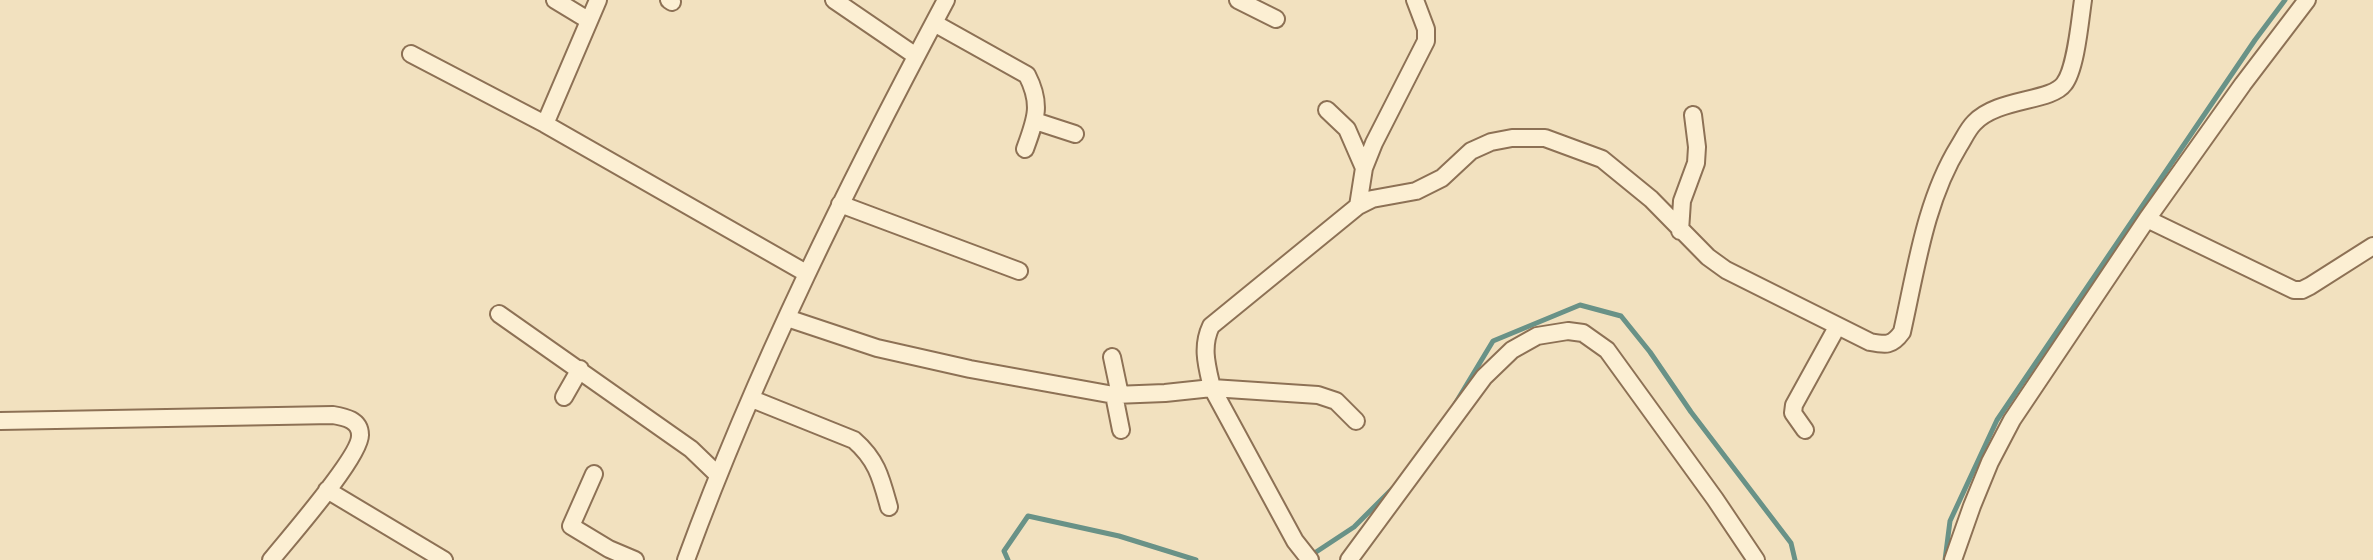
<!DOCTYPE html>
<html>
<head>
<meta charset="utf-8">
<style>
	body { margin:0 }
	canvas { display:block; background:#f2e1bf }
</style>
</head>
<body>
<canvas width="2373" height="560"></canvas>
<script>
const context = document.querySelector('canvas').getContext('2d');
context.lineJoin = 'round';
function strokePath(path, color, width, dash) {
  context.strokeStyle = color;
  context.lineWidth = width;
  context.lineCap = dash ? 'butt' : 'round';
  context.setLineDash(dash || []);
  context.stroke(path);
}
strokePath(new Path2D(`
	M1455 404 1493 341 1580 305 1621 316 1650 352 1691 412 1791 543 1795 560
	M1310 556 1354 527 1393 488
	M1008 560 1004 551 1028 516 1119 536 1196 560
	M1945 560 1950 521 1997 420 2255 40 2285 0`), '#699287', 5);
const minor = new Path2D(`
	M555 0 588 20
	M669 0 672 2
	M834 0 916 56
	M1238 0 1276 19
	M934 23 1027 75C1042 104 1036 119 1025 149
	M411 54 545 124 806 273
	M1327 110 1347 129 1364 168
	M1035 121 1075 134
	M545 124 598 0
	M840 204 1019 271
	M1358 206 1364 168 1374 143 1426 41V29L1415 0
	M2147 219 2294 290H2302L2310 286 2373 246
	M1680 231 1682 201 1696 163 1697 147 1693 115
	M499 314 691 449 718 475
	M787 318 877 348 970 369 1114 395 1165 393 1212 388 1295 541 1310 560
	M1112 357 1120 395
	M1114 395 1121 430
	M564 397 580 369
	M752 399 854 440C877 460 881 478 889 507
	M0 421 333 415C345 417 360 420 360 435 361 456 287 540 271 560
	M1356 421 1336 401 1318 395 1212 388C1207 366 1201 347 1211 326L1358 206 1372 199 1416 191 1442 178 1471 151 1491 142 1512 138H1545L1602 159 1651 199 1708 257 1726 270 1870 342C1886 345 1892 346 1902 332 1916 270 1925 201 1959 146 1964 138 1968 129 1974 123 1997 98 2051 102 2064 84 2076 69 2080 20 2083 0
	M1805 430 1793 413 1794 405 1837 327
	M594 474 571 526 609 549 635 560
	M327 490 444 560
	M686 560C757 366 849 182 946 0
	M1349 560 1484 377 1512 350 1537 336 1568 331 1583 333 1607 350 1715 499 1756 560
	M1953 560 1972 506 1990 462 2012 420 2147 219 2243 84 2307 0`);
strokePath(minor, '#8d7155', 20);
strokePath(minor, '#fcefd3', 16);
</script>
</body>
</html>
